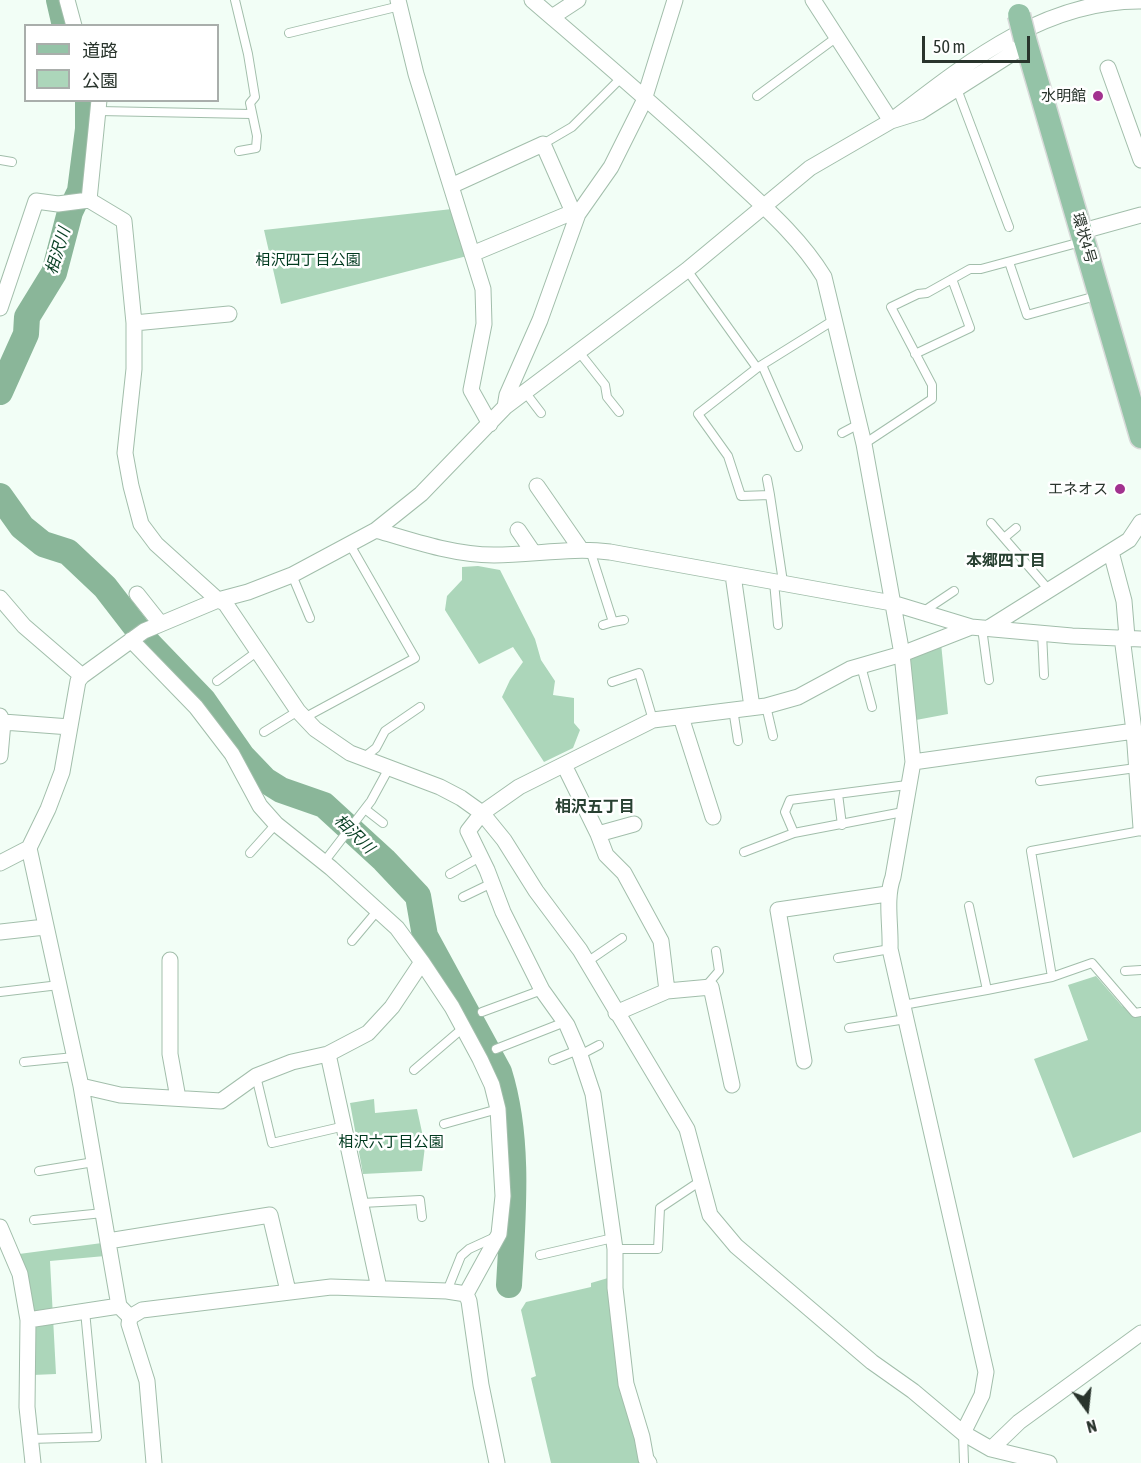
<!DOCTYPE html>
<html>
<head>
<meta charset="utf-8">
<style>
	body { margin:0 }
	#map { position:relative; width:1141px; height:1463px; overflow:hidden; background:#f2fef6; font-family:"Asap Condensed","Noto Sans JP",sans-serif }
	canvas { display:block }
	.legend { position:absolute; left:24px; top:24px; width:195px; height:78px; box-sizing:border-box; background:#fff; border:2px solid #a9aeab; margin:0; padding:8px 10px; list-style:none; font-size:18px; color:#29342c }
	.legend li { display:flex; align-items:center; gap:12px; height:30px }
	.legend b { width:30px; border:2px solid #a9aeab }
	.north { position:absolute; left:1057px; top:1379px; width:60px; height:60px; -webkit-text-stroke:4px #fff; paint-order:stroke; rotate:165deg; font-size:16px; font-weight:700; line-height:24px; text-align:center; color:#29342c }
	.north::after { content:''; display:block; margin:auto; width:21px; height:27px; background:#29342c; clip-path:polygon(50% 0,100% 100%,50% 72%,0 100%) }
	.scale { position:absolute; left:922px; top:36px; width:108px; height:27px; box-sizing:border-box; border:3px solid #29342c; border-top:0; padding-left:8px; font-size:18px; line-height:21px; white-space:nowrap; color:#29342c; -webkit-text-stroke:4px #fff; paint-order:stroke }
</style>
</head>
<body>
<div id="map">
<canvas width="1141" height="1463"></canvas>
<ul class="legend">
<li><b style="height:8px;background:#94c3a7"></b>道路</li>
<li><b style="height:16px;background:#acd6ba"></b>公園</li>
</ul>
<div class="north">N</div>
<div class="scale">50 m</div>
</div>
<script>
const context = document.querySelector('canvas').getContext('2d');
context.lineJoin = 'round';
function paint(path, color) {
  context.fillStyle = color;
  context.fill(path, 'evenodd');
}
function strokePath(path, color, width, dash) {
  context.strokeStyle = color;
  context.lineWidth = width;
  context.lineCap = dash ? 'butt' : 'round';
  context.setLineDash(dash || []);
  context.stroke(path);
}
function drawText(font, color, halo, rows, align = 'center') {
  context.font = font + ' "Asap Condensed","Noto Sans JP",sans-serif';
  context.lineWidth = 5;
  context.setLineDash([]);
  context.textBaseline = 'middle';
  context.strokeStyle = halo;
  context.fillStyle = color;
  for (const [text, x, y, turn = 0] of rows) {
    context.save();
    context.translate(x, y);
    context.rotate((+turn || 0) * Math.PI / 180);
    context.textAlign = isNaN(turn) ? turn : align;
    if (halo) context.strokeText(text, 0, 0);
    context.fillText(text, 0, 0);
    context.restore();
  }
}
paint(new Path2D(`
	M452 209 467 256 281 304 264 230Z
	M478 566 500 570 535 639 541 660 555 681 553 695 574 698V723L580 730 573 748 544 762 502 697 510 680 523 662 513 647 479 664 445 610 447 596 462 580V567Z
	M941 643 948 714 916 720 908 654Z
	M1096 976 1122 1006 1141 1016V1132L1073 1158 1034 1059 1088 1040 1068 985Z
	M374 1099 375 1113 417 1109 425 1146 422 1171 363 1174 350 1103Z
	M102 1243 105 1256 50 1261 56 1374 33 1375 19 1254Z
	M608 1278 641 1463H551L531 1378 536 1376 521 1310 526 1302 591 1287V1283Z`), '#acd6ba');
strokePath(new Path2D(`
	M59 0 65 26
	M0 392 26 334 27 317 54 273 70 212 80 191 88 129V100
	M0 496 22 527 43 544 68 552 105 587 149 644 203 700 242 756 265 780 281 790 324 805 384 860 418 896 425 936 499 1072C520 1139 513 1215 509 1285`), '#8ab699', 26);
const lane = new Path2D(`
	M235 0 248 54 255 97 250 103 257 136 256 148 239 151
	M289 33 400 6
	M957 89 1009 227
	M757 96 837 37
	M99 111 251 114
	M543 144 572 127 621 78
	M0 160 12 162
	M1009 262 1027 315 1096 296
	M687 270 757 368
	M579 352 605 385 607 397 619 412
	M915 354 970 328 952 279
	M762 365 798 447
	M525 392 541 413
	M842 433 859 424
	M864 444 932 399V385L891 307 918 294 927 293 970 269H981L1081 242
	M767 479 770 495
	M991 523 1049 590
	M1004 538 1016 528
	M590 550 613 622 624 620
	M292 575 310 618
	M774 582 778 625
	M783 582 770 495 741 496 728 456 698 414 757 368 834 320
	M924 611 954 591
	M603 625 613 622
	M982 628 989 680
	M1042 633 1044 675
	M861 666 872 707
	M217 681 258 651
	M612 682 639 673 653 720
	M766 706 773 736
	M733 709 738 741
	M304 718 415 658 349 543
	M264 732 298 711
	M363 758 376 748 385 731 420 707
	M1040 781 1136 768
	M838 794 842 825
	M365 809 383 823
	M794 833 785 812 790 800 907 785
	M744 852 794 833 903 812
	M250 853 276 824
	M324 862 371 801 389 768
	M450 874 480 857
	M463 897 492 883
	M969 906 987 990 1052 977 1031 851 1141 831
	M352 941 378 910
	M838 958 890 949
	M587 962 622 938
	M1125 971 1141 970
	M1052 977 1092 963 1135 1013 1141 1012
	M706 986 719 971 716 951
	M0 992 59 985
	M903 1005 987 990
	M482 1012 542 990
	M849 1028 906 1019
	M496 1049 565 1022
	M580 1055 599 1045
	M553 1060 578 1050
	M24 1062 74 1057
	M414 1070 463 1028
	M256 1076 272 1143 345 1126
	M444 1124 498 1109
	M39 1171 94 1162
	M362 1203 420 1200 422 1217
	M34 1220 103 1213
	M615 1249H658L660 1208 702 1180
	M540 1255 613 1238
	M447 1291 461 1256 469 1249 493 1238
	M963 1433 964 1463
	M30 1439 97 1437 85 1311`);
const street = new Path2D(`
	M67 0 74 26
	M398 0 416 74 483 289 484 324 471 390 490 424
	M532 0C598 57 664 113 728 173 762 205 799 236 824 277L864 444 902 654 913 762 893 877C885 899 891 925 890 949L986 1372 982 1395 963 1433
	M813 0 891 121C964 65 1043 0 1141 1
	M552 17 578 0
	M1108 68 1141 160
	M451 186 543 144 573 212 578 214
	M89 200 99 100
	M1083 231 1141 215
	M472 254 573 212
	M0 308 36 201 58 204 89 200 124 221 134 323V369L125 453 131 486 141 524 156 544 218 600 225 603 298 711 315 729 350 753 440 787 461 798 482 813 504 840 536 891 580 950 687 1129 710 1215 736 1246 872 1362 913 1391 963 1433 991 1449 1049 1463
	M134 323 229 314
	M505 407 507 395 540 320 578 214 611 167 643 103 675 0
	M537 486 580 548
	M376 530C413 541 454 555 494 555 534 555 571 547 610 552L892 603 971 627 1072 636 1141 639
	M518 530 533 552
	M1111 552 1124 601 1127 637
	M733 575 752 707
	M137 594 160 623
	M0 598 24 626 82 676
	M990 627 1129 540 1141 522
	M1122 637 1134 731 1141 828
	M0 716 3 722 0 756
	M681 717 713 817
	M3 722 70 727
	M913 762 1134 731
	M564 765 598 834 634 824
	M598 834 606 855 624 873 661 941 667 991
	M29 848 81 1086 120 1095 221 1101 256 1076 292 1062 328 1054 368 1033 392 1007 422 962 397 928 331 868 276 824 260 806 232 754 196 707 131 640
	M0 863 29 848 48 809 62 772 78 681 82 676 144 631 218 600 248 592 292 575 376 530 421 494 505 407 687 270 810 168 891 121 920 112 1027 44
	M0 932 45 927
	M170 960V1054L178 1098
	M422 962 452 1007 480 1059 492 1085 498 1109 503 1196 499 1234 466 1294
	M616 1013 667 991 711 987 732 1085
	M328 1054 379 1288
	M804 1061 778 910 887 894
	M81 1086 119 1306 130 1317
	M0 1227 20 1274 28 1320 27 1407 33 1463
	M108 1241 270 1215 288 1291
	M28 1320 119 1306
	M991 1449 1019 1422 1141 1333
	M154 1463 147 1381 129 1324 130 1317 142 1310 331 1287 447 1291 466 1294 469 1301 481 1385 497 1463
	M649 1463 646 1459 642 1437 626 1384 615 1288V1249L593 1094 580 1055 567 1025 542 990 503 912 487 870 468 831 482 813 519 787 653 720 766 706 798 697 850 669 902 654 971 627`);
const primary = new Path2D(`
	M1025 39 1141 437`);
strokePath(lane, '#a2beab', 10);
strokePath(street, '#a2beab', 17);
strokePath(primary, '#d8dad9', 25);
strokePath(lane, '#fff', 8);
strokePath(street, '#fff', 15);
strokePath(primary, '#94c3a7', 22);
const primaryBridge = new Path2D(`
	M1019 15 1025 39`);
strokePath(primaryBridge, '#d8dad9', 25, []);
strokePath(primaryBridge, '#94c3a7', 22);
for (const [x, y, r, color] of [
	[1098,96,6,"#a2328f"],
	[1120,489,6,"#a2328f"]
]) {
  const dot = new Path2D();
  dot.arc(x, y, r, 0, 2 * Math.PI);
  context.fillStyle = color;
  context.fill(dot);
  strokePath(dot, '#fff', 2);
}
drawText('15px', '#29342c', '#fff', [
	["水明館",1086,96],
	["エネオス",1108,489]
], 'right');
drawText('15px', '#29342c', '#fff', [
	["環状4号",1084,238,74]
]);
drawText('15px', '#013a1f', '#fff', [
	["相沢四丁目公園",308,260],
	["相沢六丁目公園",391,1142]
]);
drawText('italic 16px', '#083f23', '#fff', [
	["相沢川",58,251,-73],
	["相沢川",354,834,44]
]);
drawText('bold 16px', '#294132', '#fff', [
	["本郷四丁目",1006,561],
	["相沢五丁目",595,807]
]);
</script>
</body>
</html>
